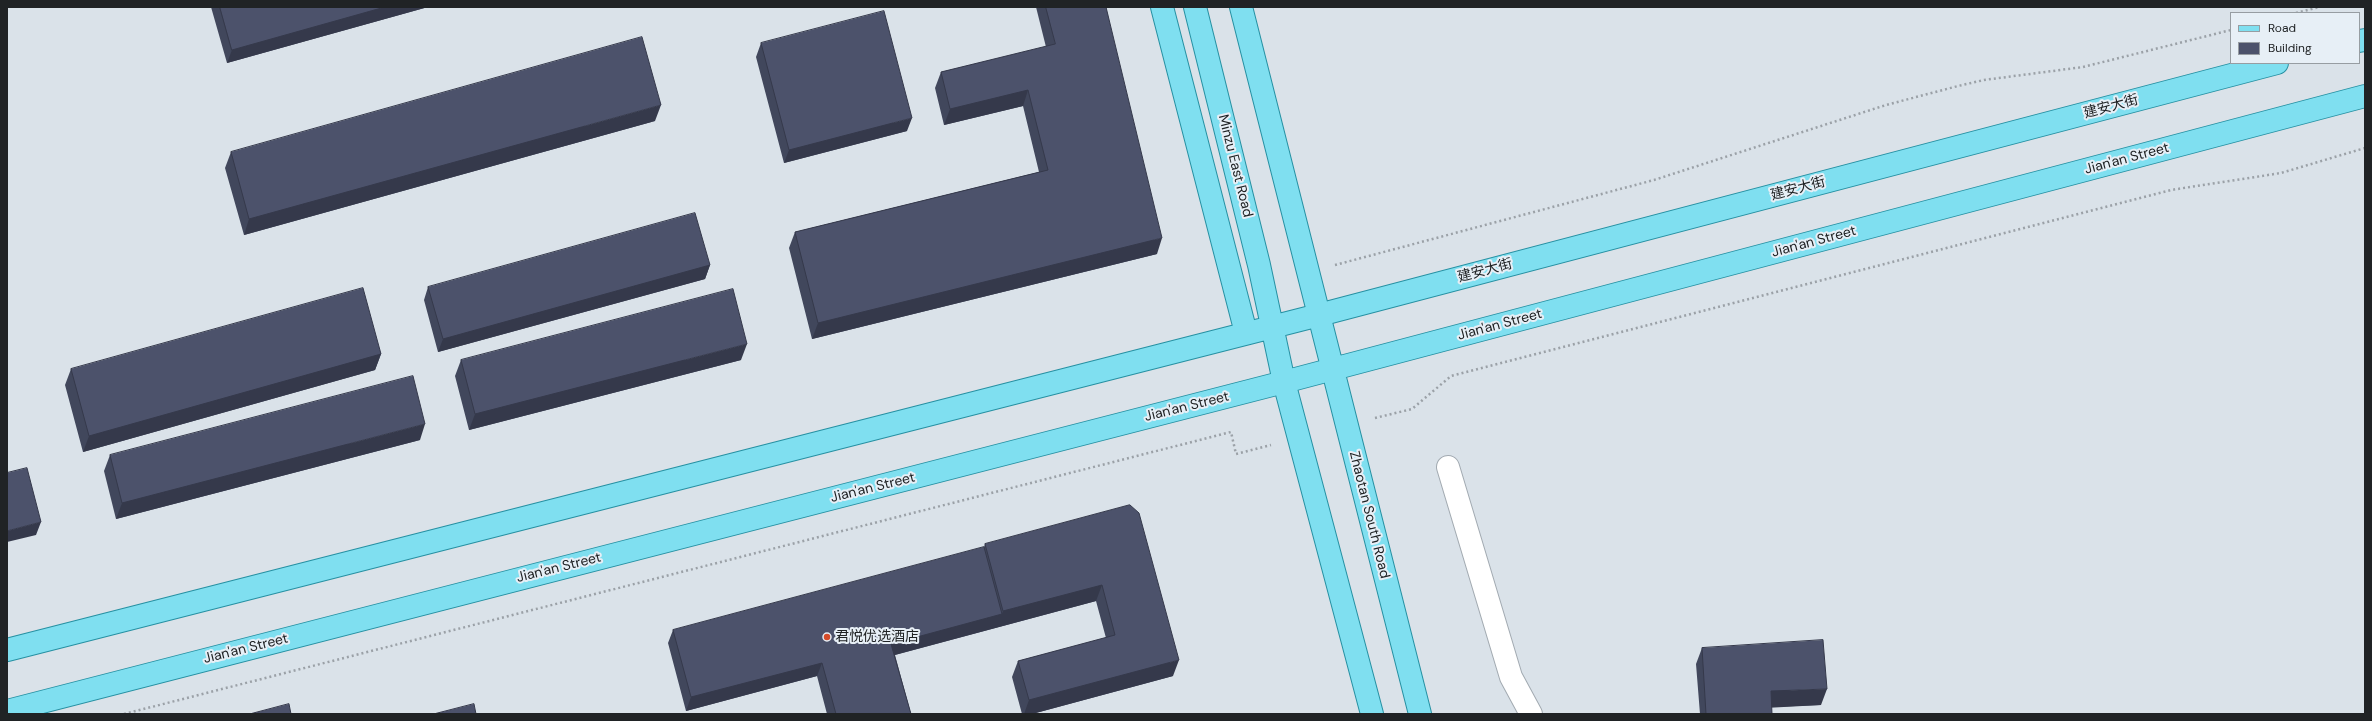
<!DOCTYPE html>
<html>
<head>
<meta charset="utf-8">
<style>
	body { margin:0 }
	#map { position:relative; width:2372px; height:721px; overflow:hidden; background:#dae2e9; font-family:"DM Sans",sans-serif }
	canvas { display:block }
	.frame { position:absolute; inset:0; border:8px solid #202325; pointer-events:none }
	.legend { position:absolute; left:2230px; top:12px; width:130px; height:52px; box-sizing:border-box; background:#e7eff6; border:1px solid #979da2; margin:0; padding:5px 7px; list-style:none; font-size:12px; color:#202325 }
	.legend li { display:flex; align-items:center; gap:8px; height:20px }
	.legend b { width:20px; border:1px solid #979da2 }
</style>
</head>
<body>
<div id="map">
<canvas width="2372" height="721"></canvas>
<div class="frame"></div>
<ul class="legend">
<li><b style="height:5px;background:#7fdff0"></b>Road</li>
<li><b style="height:11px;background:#4c526b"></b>Building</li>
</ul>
</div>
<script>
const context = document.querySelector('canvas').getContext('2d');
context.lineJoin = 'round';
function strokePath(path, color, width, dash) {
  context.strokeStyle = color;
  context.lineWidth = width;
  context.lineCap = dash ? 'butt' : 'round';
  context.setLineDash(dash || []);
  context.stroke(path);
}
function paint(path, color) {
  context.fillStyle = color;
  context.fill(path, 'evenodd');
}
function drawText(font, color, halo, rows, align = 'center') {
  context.font = font + ' "DM Sans","Noto Sans SC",sans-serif';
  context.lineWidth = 4;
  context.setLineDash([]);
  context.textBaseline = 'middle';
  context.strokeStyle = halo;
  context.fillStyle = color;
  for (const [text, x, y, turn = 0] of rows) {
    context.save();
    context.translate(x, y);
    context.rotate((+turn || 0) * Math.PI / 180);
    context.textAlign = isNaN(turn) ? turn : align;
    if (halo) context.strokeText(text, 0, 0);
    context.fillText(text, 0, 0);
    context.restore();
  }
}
const minor = new Path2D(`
	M1448 467 1511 677 1531 714`);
const major = new Path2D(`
	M1162 7 1246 333
	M1195 7 1259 265 1284 382 1372 714
	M1241 7 1420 714
	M2359 41 2365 40
	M7 650 1319 315 2277 63
	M7 711 1284 382 2365 96`);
strokePath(minor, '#a2aab1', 24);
strokePath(major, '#2690a2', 24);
strokePath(new Path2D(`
	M2296 13 2319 7
	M1335 265 1654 180 1886 105 1958 86 1984 80 2083 67 2231 30
	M1375 418 1412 409 1451 376 2171 190 2281 173 2365 148
	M124 714 1231 432 1236 454 1271 445`), '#9ba1a7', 2.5, [2, 3]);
strokePath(minor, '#fff', 22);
strokePath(major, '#7fdff0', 22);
paint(new Path2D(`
	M211 7H428L227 63Z
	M1036 7H1106L1157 254 812 339 789 248 795 232 1039 172 1023 106 944 125 935 88 941 72 1046 47Z
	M761 43 907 131 784 163 756 57Z
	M655 121 244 235 225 168 231 152Z
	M710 265 705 279 438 352 424 300 428 287Z
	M381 354 375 370 83 452 65 385 71 369Z
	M461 360H741L469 430 455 376Z
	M420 440 116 519 104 471 110 455Z
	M1130 505 1173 676 1032 714H1022L1012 677 1018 661 1106 638 1096 601 895 655 911 714H827L817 676 686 711 668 643 673 630 984 547 985 544Z
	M1702 648 1821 705 1771 707 1772 714H1700L1696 664Z`), '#41475c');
paint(new Path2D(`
	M385 7H428L227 63 232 50Z
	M1028 90 1023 106 944 125 950 109Z
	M661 105 655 121 244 235 249 219Z
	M912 118 907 131 784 163 789 150Z
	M1162 238 1157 254 812 339 818 323Z
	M710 265 705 279 438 352 443 339Z
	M747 344 741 360 469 430 475 414Z
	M381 354 375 370 83 452 89 436Z
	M425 424 420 440 116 519 122 503Z
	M41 522 36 535 7 542V531Z
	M1102 585 1096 601 887 657 891 644 1002 614 1003 611Z
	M1179 660 1173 676 1032 714H1024L1029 700Z
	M822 663 817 676 686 711 691 697Z
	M1827 689 1821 705 1765 708 1771 691Z`), '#35394b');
const building = new Path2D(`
	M220 7H385L232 50Z
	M1046 7H1106L1162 238 818 323 795 232 1048 170 1028 90 950 109 941 72 1055 44Z
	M884 11 912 118 789 150 761 43Z
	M642 37 661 105 249 219 231 152Z
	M695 213 710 265 443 339 428 287Z
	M363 288 381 354 89 436 71 369Z
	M733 289 747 344 475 414 461 360Z
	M413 376 425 424 122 503 110 455Z
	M27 468 41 522 7 531V473Z
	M1130 505 1139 513 1179 660 1029 700 1018 661 1115 635 1102 585 1003 611 985 544Z
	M984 547 1002 614 891 644 911 714H836L822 663 691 697 673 630Z
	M1823 640 1827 689 1771 691 1772 714H1706L1702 648Z
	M289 704 291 714H250Z
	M474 704 476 714H434Z`);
paint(building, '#4c526b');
strokePath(building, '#35394b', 1);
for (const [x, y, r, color] of [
	[827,637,4,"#d54b29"]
]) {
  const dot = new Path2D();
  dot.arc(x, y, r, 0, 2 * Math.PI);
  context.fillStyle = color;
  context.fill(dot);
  strokePath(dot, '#e7eff6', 1.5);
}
drawText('14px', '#202325', '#e7eff6', [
	["建安大街",2111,107,-15],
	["Jian'an Street",2127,159,-15],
	["Minzu East Road",1235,166,76],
	["建安大街",1798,189,-15],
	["Jian'an Street",1814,242,-15],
	["建安大街",1485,271,-15],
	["Jian'an Street",1500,325,-15],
	["Jian'an Street",1187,407,-14],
	["Jian'an Street",873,488,-14],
	["Zhaotan South Road",1369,515,76],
	["Jian'an Street",559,568,-14],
	["Jian'an Street",246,649,-14]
]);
drawText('14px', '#202325', '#e7eff6', [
	["君悦优选酒店",835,637]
], 'left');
</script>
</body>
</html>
